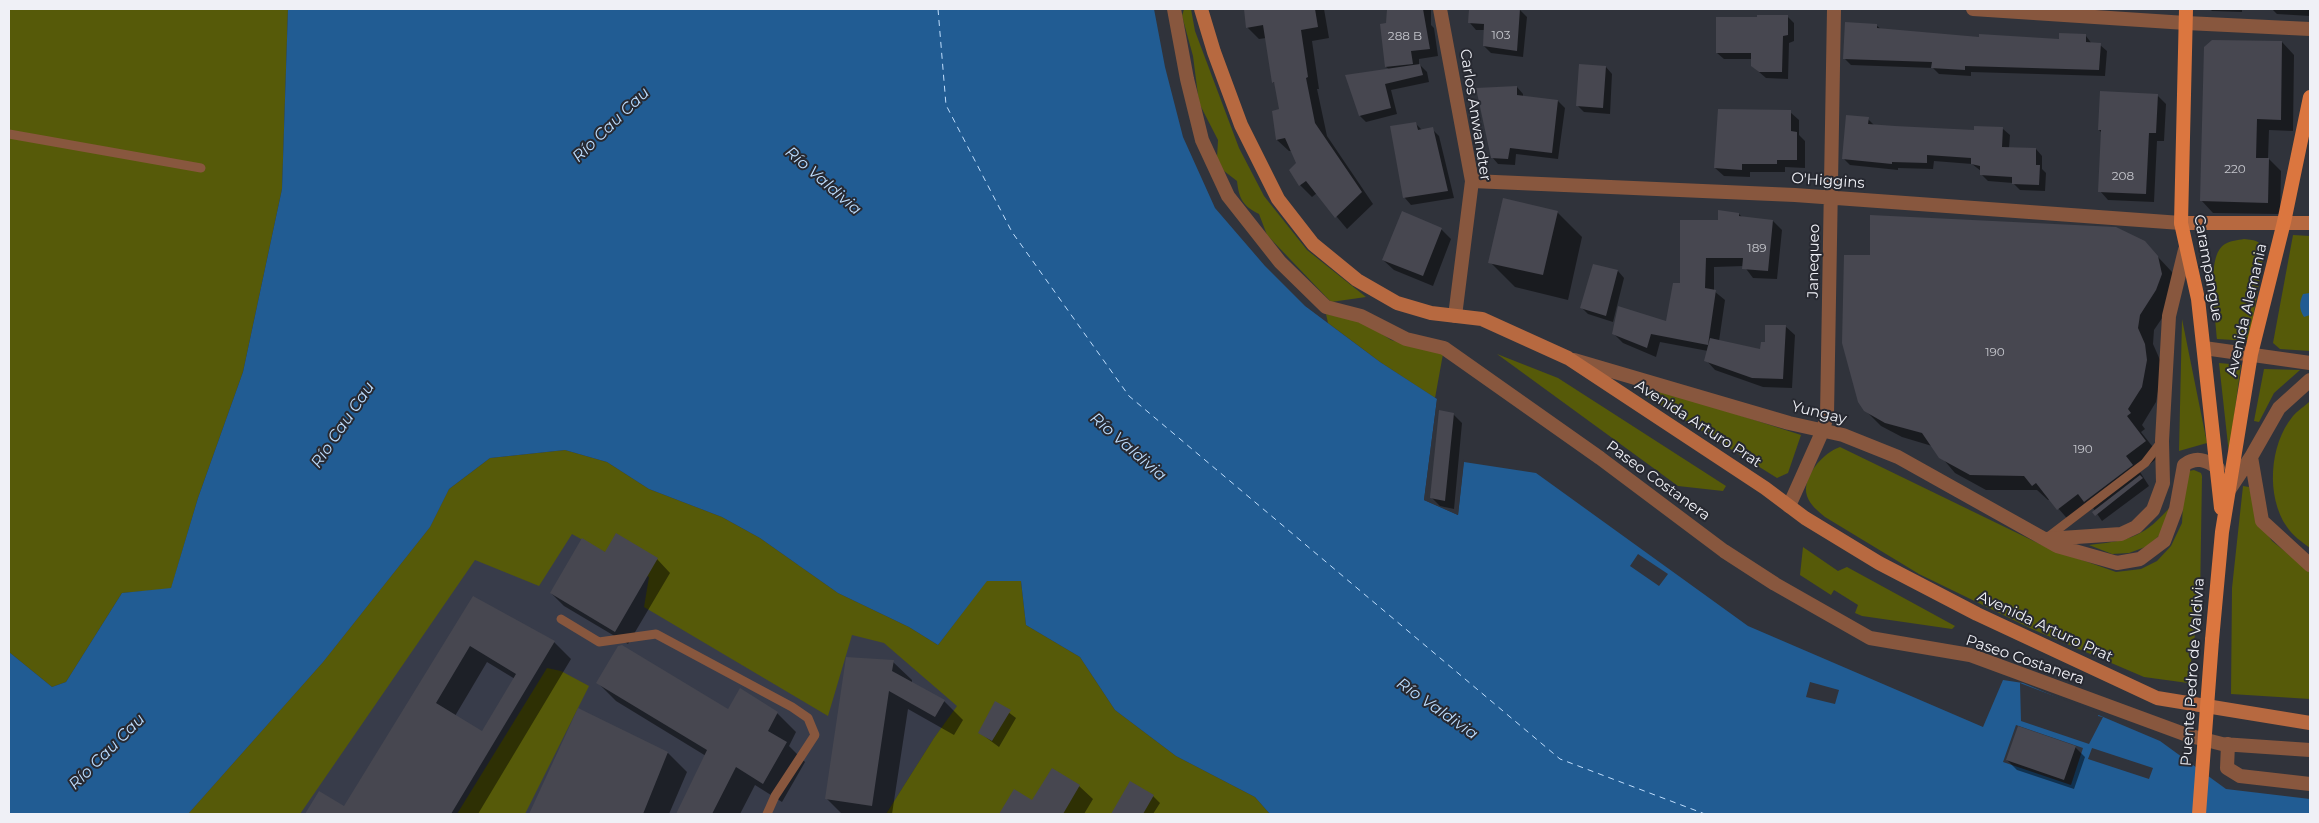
<!DOCTYPE html>
<html>
<head>
<meta charset="utf-8">
<style>
	body { margin:0 }
	#map { position:relative; width:2319px; height:823px; overflow:hidden; background:#30333b; font-family:Montserrat,sans-serif }
	canvas { display:block }
	.frame { position:absolute; inset:0; border:10px solid #eff0f6; pointer-events:none }
</style>
</head>
<body>
<div id="map">
<canvas width="2319" height="823"></canvas>
<div class="frame"></div>
</div>
<script>
const context = document.querySelector('canvas').getContext('2d');
context.lineJoin = 'round';
function paint(path, color) {
  context.fillStyle = color;
  context.fill(path, 'evenodd');
}
function strokePath(path, color, width, dash) {
  context.strokeStyle = color;
  context.lineWidth = width;
  context.lineCap = dash ? 'butt' : 'round';
  context.setLineDash(dash || []);
  context.stroke(path);
}
function drawText(font, color, halo, rows, align = 'center') {
  context.font = font + ' Montserrat,sans-serif';
  context.lineWidth = 4;
  context.setLineDash([]);
  context.textBaseline = 'middle';
  context.strokeStyle = halo;
  context.fillStyle = color;
  for (const [text, x, y, turn = 0] of rows) {
    context.save();
    context.translate(x, y);
    context.rotate((+turn || 0) * Math.PI / 180);
    context.textAlign = isNaN(turn) ? turn : align;
    if (halo) context.strokeText(text, 0, 0);
    context.fillText(text, 0, 0);
    context.restore();
  }
}
paint(new Path2D(`
	M449 489 800 565 958 706 934 738 886 814H188Z`), '#383c4a');
paint(new Path2D(`
	M9 9H288L282 189 243 372 198 498 171 589 122 593 66 682 52 687 9 652Z
	M1184 9H1191L1195 31 1239 148 1264 196 1307 250 1366 297 1331 302 1267 235 1259 214C1243 206 1239 199 1237 181L1224 171 1217 158 1218 140 1199 103 1193 56 1182 16Z
	M2293 235 2310 236V351L2280 349 2273 343Z
	M2244 239C2256 240 2262 241 2264 254L2249 341 2217 339C2216 318 2205 255 2225 244 2230 241 2238 240 2244 239Z
	M1326 314 1364 322 1391 340 1443 354 1435 398 1380 362 1328 323Z
	M2182 319 2207 443 2179 451Z
	M1497 354 1558 378 1726 486 1723 491 1678 486Z
	M2219 363 2241 365 2229 454Z
	M2264 369 2300 370 2274 393 2259 422 2254 421Z
	M1652 387 1801 435 1788 473 1777 478 1646 396 1645 389Z
	M2310 401V548C2302 542 2293 536 2287 527 2266 497 2269 445 2293 416 2297 411 2305 406 2310 401Z
	M1840 447 2048 548 2116 572 2141 569 2157 561 2171 546 2182 523 2184 485 2189 471 2194 470 2201 473 2202 476 2200 600 2188 683 2144 677 2032 629 1919 574 1825 517C1818 511 1810 505 1807 496 1801 477 1824 452 1840 447Z
	M565 450 607 462 649 489 722 517 760 538 838 593 909 627 938 645 987 580 1021 581 1026 625 1080 657 1115 710 1176 756 1255 797 1270 814H886L934 738 957 706 884 643 852 635 828 716 644 607 649 577 572 534 539 586 475 560 300 814H188L323 662 430 527 449 489 490 458Z
	M2243 486 2249 487 2261 525 2272 541 2310 571V699L2231 694 2232 588Z
	M2173 504 2162 533 2148 546 2129 553 2112 554 2089 545C2132 540 2144 537 2173 504Z
	M1803 547 1838 571 1847 567 1955 626 1952 629 1862 616 1855 613 1858 605 1834 590 1831 595 1800 575Z
	M547 668 561 671 589 686 525 814H457Z`), '#565a09');
paint(new Path2D(`
	M288 9H1154L1165 67 1183 137 1215 208 1265 266 1305 306 1380 362 1437 399 1424 500 1458 515 1464 462 1536 473 1748 626 1983 727 2003 680 2023 683 2160 741 2226 789 2310 799V814H1270L1255 797 1176 756 1115 710 1080 657 1026 625 1021 581H987L938 645 909 627 838 593 760 538 722 517 649 489 607 462 565 450 490 458 449 489 430 527 323 662 188 814H9V652L52 687 66 682 122 593 171 588 198 498 243 372 282 189Z
	M2310 293V315L2304 317C2299 309 2299 303 2303 294Z`), '#215c93');
paint(new Path2D(`
	M1437 399H1440L1427 499 1456 512 1462 462 1464 459 1458 515 1424 500Z
	M1638 554 1668 574 1659 586 1630 566Z
	M1810 682 1839 690 1835 704 1806 697Z
	M2020 683 2099 713 2098 716 2103 717 2089 744 2021 721Z
	M2016 725 2083 748 2071 785 2003 762Z
	M2092 748 2153 768 2149 779 2088 759Z`), '#30333b');
paint(new Path2D(`
	M1245 9H1324L1329 38 1312 41 1319 89H1317L1327 136 1373 204 1347 229 1317 193 1312 197 1300 185 1290 170 1298 164 1292 151H1289L1277 140 1273 112 1280 109 1276 84 1273 82 1266 38 1259 39 1247 27Z
	M1388 9H1431V25L1434 28 1438 56 1419 59V64L1427 72 1429 82 1391 90 1397 114 1366 122 1360 116 1390 70 1386 67Z
	M1470 9 1520 10 1527 17 1523 57 1491 53 1484 46 1485 30H1476L1470 23Z
	M2210 9H2242V12L2212 11Z
	M2272 9H2310V16L2277 14Z
	M1787 16 1794 23V41L1789 43 1788 79 1766 78 1752 66V59H1724L1717 53 1759 18Z
	M1876 25 1882 30 1980 38 2060 40 2086 36 2092 44 2100 45 2107 51 2105 76 1971 72V76L1939 74 1933 68 1851 65 1844 58Z
	M2282 42 2294 55 2293 131 2269 130 2268 158 2281 171 2280 214 2213 213 2201 200Z
	M1606 67 1612 74 1610 114 1584 112 1577 105Z
	M1517 87 1523 94V97L1558 101 1565 108 1558 159 1516 154 1515 165 1498 164 1492 157Z
	M2157 95 2166 104 2164 141H2157L2154 202 2108 200 2100 191 2102 133 2099 130Z
	M1790 112 1799 120V135L1805 141V168L1785 167V172H1750V177L1724 176 1715 168Z
	M1868 119 1875 126 1975 131 2003 129 2010 135 2009 148 2036 149 2042 156V169L2046 173 2045 191 2020 190 2013 183 1988 181 1981 174V171L1972 164 1934 161 1933 169 1898 168V170L1850 165 1844 159Z
	M1415 123 1422 130 1432 129 1439 136 1454 198 1411 205 1405 198 1392 128Z
	M1557 212 1582 237 1568 300 1515 287 1490 262Z
	M1739 214 1743 218 1773 221 1782 230 1777 279 1753 278 1744 266 1714 267V291L1725 300 1719 341 1761 350 1785 326 1795 335 1792 388 1763 387 1715 370 1706 360 1708 351 1660 342 1656 357 1623 343 1614 334 1667 323 1681 285 1720 221Z
	M1441 229 1451 239 1433 286 1394 270 1383 260Z
	M2144 242 2172 272 2176 289 2171 305 2154 330 2153 344 2160 360 2161 375 2156 402 2142 425 2145 429 2141 432 2160 456 2140 472 2149 486 2102 521 2093 508 2072 524 2050 499 2048 500 2037 490H1986L1955 473 1932 446 1902 437 1881 426 1865 410 1872 256Z
	M1594 265 1618 271 1624 278 1613 322 1588 314 1581 307Z
	M1453 414 1462 423 1454 509 1440 506 1431 497Z
	M606 553 657 559 670 573 628 644 564 606 551 593Z
	M473 598 554 642 571 659 478 814H306L320 793 344 808ZM487 662 515 679 482 733 455 716Z
	M893 662 912 680V683L944 701 963 720 954 735 908 709 892 814H842L826 798Z
	M597 682 728 710 740 690 777 713 796 732 789 746 805 762 782 802 755 785 740 814H677L706 756 616 701Z
	M995 702 1016 718 999 747 980 733Z
	M2075 747 2085 757 2074 789 2017 770 2007 760Z
	M668 753 687 772 669 814H531L544 789Z
	M1052 769 1079 786 1093 799 1084 814H1001L1015 791 1032 802Z
	M1130 783 1153 796 1160 803 1153 814H1112Z`), '#0007');
strokePath(new Path2D(`
	M938 9 946 105 1012 232 1129 396 1560 759 1705 814`), '#beddfd', 1, [6, 5]);
paint(new Path2D(`
	M1244 9H1315L1318 27 1301 30 1308 77 1306 78 1315 123 1362 192 1335 218 1306 181 1299 186 1289 170 1296 163 1285 138 1276 140 1272 111 1279 109 1274 82 1272 83 1263 25 1246 28Z
	M1387 9H1423L1430 49 1411 51 1413 64 1385 67 1380 24 1386 23Z
	M1469 9H1520L1517 51 1483 46 1484 24 1468 23Z
	M1757 15H1788V35L1783 36 1782 72H1759L1751 66V53H1716V17H1757Z
	M1845 22 1877 24V28L1979 37V34L2059 39V33L2086 34V42L2101 43 2099 70 1965 66V70L1931 68 1932 62 1843 59Z
	M2212 40 2282 41 2281 120 2257 119 2256 158H2269L2268 203 2200 201 2204 47Z
	M1420 64 1423 75 1385 84 1391 108 1359 116 1345 75Z
	M1579 64 1606 66 1603 108 1576 106Z
	M1517 86V95L1558 100 1552 153 1510 148 1508 159 1491 158 1476 88Z
	M2100 91 2158 94 2156 133H2149L2146 194 2098 192 2101 130H2098Z
	M1718 109 1791 110V131L1797 132V160H1777V164H1742V170L1714 168Z
	M1846 115 1869 117 1868 124 1895 126 1974 130V126L2003 127 2002 147 2036 148V165H2040L2039 185 2012 184V177L1980 175V166L1971 164V158L1927 155V163L1892 162V164L1842 159Z
	M1416 122 1418 130 1433 127 1448 191 1403 198 1390 126Z
	M1503 198 1558 211 1543 275 1488 263Z
	M1718 210 1739 213V216L1773 220 1768 271 1742 269 1743 258H1706L1705 288 1716 290 1708 345 1651 334 1647 348 1612 334 1618 306 1666 321 1673 283H1680V220H1718Z
	M1402 211 1442 228 1423 276 1382 260Z
	M1870 215 2116 227 2145 241 2158 256 2162 274 2156 290 2140 315 2138 328 2145 344 2147 360 2142 387 2128 409 2131 413 2127 416 2146 441 2126 456 2133 465 2084 502 2078 494 2057 510 2036 483 2032 486 2024 476 1970 475 1939 458 1922 433 1885 423 1864 411 1858 402 1842 343 1844 255H1870Z
	M1593 264 1618 270 1606 316 1580 308Z
	M1765 325H1786L1783 379 1752 378 1704 361 1710 338 1760 349 1761 342H1765Z
	M1439 410 1454 413 1445 501 1430 498Z
	M2140 475 2143 478 2095 516 2092 512Z
	M616 533 658 558 615 632 550 593 582 538 605 552Z
	M473 596 555 641 451 814H305L319 791 344 806ZM470 646 516 674 482 731 436 703Z
	M622 645 728 709 740 688 778 712 768 731 787 742 763 784 736 767 712 814H676L707 750 596 683 618 646Z
	M846 657 894 660 892 671 945 700 935 717 889 691 872 806 825 799Z
	M995 701 1011 710 992 741 978 733Z
	M578 708 668 752 643 814H529Z
	M2018 726 2076 746 2064 780 2006 760Z
	M1052 768 1080 785 1063 814H999L1014 789 1032 800Z
	M1130 781 1154 795 1143 814H1111Z`), '#474750');
strokePath(new Path2D(`
	M9 134 201 168
	M2048 537 2145 463 2162 441
	M561 619 599 642 656 634 792 707 808 718 815 735 775 796 767 814`), '#88573e', 9);
strokePath(new Path2D(`
	M1174 9 1187 79 1202 140 1228 196 1280 262 1326 307 1361 316 1406 339 1444 348 1600 458 1724 551 1775 584 1870 638 1970 655 2187 735 2222 744 2310 750
	M2228 744 2227 768 2240 776 2310 784`), '#88573e', 14);
strokePath(new Path2D(`
	M1973 9 2186 23
	M1472 181 1795 195 2181 223
	M2204 348 2310 363
	M1574 360 1789 423 1843 435 1898 457 2057 546 2117 563 2140 559 2164 541 2176 509 2184 465C2196 456 2206 460 2218 468
	M2251 457 2262 521 2310 565
	M2229 490 2251 457 2279 408 2310 380
	M1789 506 1823 430 1827 415 1834 9
	M2046 539 2121 534 2136 527 2153 510 2163 483 2162 441 2169 316 2185 250`), '#88573e', 14);
strokePath(new Path2D(`
	M1440 9 1472 181 1455 316
	M2186 23 2310 29`), '#88573e', 14);
strokePath(new Path2D(`
	M1201 9 1214 52 1241 125 1278 199 1313 244 1357 280 1397 303 1431 313 1482 319 1568 358 1765 488 1805 518 1879 563 1977 614 2157 698 2310 723
	M2181 223H2310`), '#b76940', 14);
strokePath(new Path2D(`
	M2186 9 2181 223 2198 299 2221 508
	M2212 640 2222 532 2251 354 2284 222 2310 97`), '#db763f', 14);
strokePath(new Path2D(`
	M2199 814 2212 640`), '#db763f', 14);
drawText('12px', '#c5c6cc', null, [
	["103",1501,35],
	["288 B",1405,36],
	["220",2235,169],
	["208",2123,176],
	["189",1757,248],
	["190",1995,352],
	["190",2083,449]
]);
drawText('15px', '#eff0f6', '#272931', [
	["Carlos Anwandter",1475,115,81],
	["O'Higgins",1828,181,4],
	["Janequeo",1814,261,-89],
	["Carampangue",2208,268,80],
	["Avenida Alemania",2247,310,-77],
	["Yungay",1819,413,14],
	["Avenida Arturo Prat",1698,424,33],
	["Paseo Costanera",1658,481,36],
	["Avenida Arturo Prat",2045,627,25],
	["Paseo Costanera",2025,660,19],
	["Puente Pedro de Valdivia",2193,672,-86]
]);
drawText('italic 16px', '#beddfd', '#272931', [
	["Río Cau Cau",611,125,-44],
	["Río Valdivia",823,181,41],
	["Río Cau Cau",343,425,-56],
	["Río Valdivia",1128,447,41],
	["Río Valdivia",1437,709,35],
	["Río Cau Cau",107,752,-45]
]);
</script>
</body>
</html>
